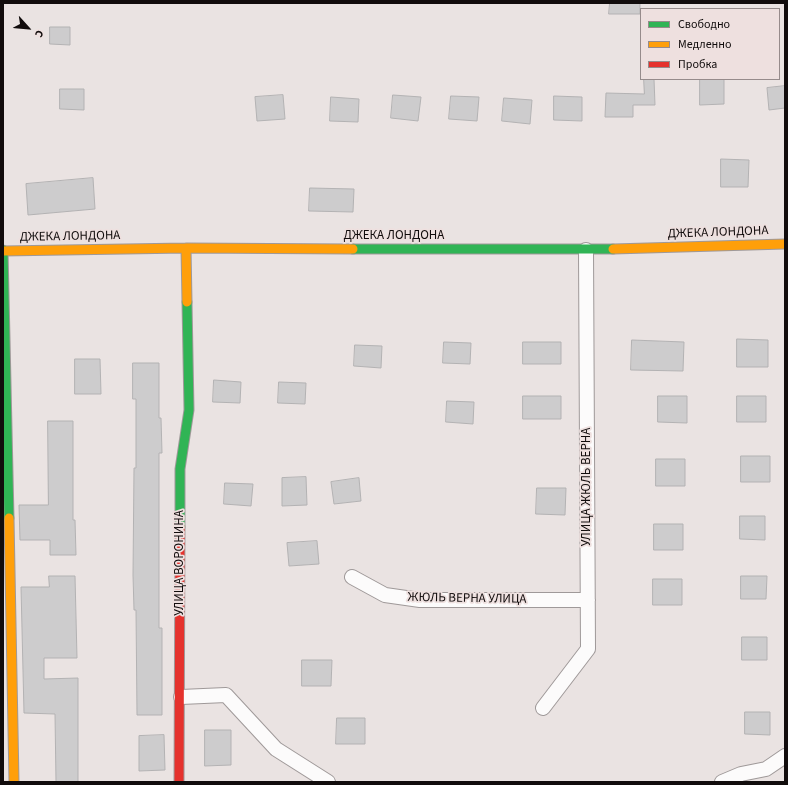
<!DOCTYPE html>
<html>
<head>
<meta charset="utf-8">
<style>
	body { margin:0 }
	#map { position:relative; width:788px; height:785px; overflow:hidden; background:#eae3e2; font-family:"Source Sans 3",sans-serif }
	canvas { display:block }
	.frame { position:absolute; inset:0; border:4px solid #110c0c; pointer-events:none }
	.legend { position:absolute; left:640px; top:8px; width:140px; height:72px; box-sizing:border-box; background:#eee0df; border:1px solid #968b8b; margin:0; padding:5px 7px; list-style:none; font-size:12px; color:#110c0c }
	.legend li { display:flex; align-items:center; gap:8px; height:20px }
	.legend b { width:20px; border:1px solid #968b8b }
	.north { position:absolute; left:8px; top:8px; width:40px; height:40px; -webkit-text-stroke:3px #eee0df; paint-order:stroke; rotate:117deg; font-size:11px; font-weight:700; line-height:16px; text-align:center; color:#110c0c }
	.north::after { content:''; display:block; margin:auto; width:14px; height:18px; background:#110c0c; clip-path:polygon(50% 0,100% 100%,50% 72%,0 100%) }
</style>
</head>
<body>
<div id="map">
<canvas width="788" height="785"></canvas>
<div class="frame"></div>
<ul class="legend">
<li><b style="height:5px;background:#30b455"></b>Свободно</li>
<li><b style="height:5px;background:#ff9f0a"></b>Медленно</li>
<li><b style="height:5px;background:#e5322d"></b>Пробка</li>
</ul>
<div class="north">С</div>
</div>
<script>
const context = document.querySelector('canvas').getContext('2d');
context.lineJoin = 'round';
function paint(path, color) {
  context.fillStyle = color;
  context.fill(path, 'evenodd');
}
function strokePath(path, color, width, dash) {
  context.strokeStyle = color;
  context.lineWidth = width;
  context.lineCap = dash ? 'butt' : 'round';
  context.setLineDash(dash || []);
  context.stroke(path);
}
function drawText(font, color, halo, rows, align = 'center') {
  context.font = font + ' "Source Sans 3",sans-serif';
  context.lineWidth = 3.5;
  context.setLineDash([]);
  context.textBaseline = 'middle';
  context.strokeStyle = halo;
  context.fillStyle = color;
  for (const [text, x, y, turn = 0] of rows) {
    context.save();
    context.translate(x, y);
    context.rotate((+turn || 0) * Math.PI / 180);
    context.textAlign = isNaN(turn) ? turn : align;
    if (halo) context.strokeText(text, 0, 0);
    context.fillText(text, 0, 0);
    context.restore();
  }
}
const building = new Path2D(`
	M610 3H640V14H609Z
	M50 27H70V45L50 44Z
	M644 79H654L655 105H633V117H605L606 93 644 94Z
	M700 79H724V104L700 105Z
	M785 86V108L769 110 767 88Z
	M60 89H84V110L60 109Z
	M283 95 285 119 257 121 255 97Z
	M393 95 421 97 418 121 391 118Z
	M451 96 479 97 477 121 449 119Z
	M554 96 582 97V121L554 120Z
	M331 97 359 99 358 122 330 121Z
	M504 98 532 100 530 124 502 121Z
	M721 159 749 160 748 187H721Z
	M93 178 95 209 28 215 26 184Z
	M310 188 354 189 353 212 309 211Z
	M737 339 768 340V367H737Z
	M632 340 684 342 683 371 631 370Z
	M444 342 471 343 470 364 443 363Z
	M523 342H561V364H523Z
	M355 345 382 346 381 368 354 366Z
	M75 359H100L101 394H75Z
	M133 363H159V418H161L162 453H159V628H162V715H137L136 610H134L133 575 134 468H136V399H133Z
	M214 380 241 382 240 403 213 402Z
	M279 382 306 383 305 404 278 403Z
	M523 396H561V419H523Z
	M658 396H687V423L658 422Z
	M737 396H766V422H737Z
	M447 401 474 402 473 424 446 422Z
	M48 421H73V520H75L76 555H50V540H20L19 505H48Z
	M741 456H770V482H741Z
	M656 459H685V486H656Z
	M306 477 307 505 282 506V478Z
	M359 478 361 501 334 504 331 482Z
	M225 483 253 484 251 506 224 504Z
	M537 488H566L565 515 536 514Z
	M740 516H765V540L740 539Z
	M654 524H683V550H654Z
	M317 541 319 564 289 566 287 543Z
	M49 576H75L77 658H44V679L78 678V782H56L55 714 24 713 21 587H49Z
	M741 576H767L766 599H741Z
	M653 579H682V605H653Z
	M742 637H767V660H742Z
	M302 660H332L331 686H302Z
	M745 712H770V735L745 734Z
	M337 718H365V744H336Z
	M205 730H231V765L205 766Z
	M164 735 165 770 139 771V736Z`);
paint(building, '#cdcccd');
strokePath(building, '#b3b2b3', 1);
const street = new Path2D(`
	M352 577 385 595 420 600H588
	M181 697 226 695 276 749 328 782
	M543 708 588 649 586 250
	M722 782 741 774 766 769 785 756`);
const fast = new Path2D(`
	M353 249H613
	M3 250 9 518
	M180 527V469L189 410 187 302`);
const slow = new Path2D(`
	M186 248 187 302
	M613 249 785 244
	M3 251 186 248 353 249
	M9 518 14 782`);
const jam = new Path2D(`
	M179 782 180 527`);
strokePath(street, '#9f9999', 16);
strokePath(fast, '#9f9999', 11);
strokePath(slow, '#9f9999', 11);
strokePath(jam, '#9f9999', 11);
strokePath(street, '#fcfbfb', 14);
strokePath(fast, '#30b455', 9);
strokePath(slow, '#ff9f0a', 9);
strokePath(jam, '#e5322d', 9);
drawText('13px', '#110c0c', '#eee0df', [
	["ДЖЕКА ЛОНДОНА",718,233,-2],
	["ДЖЕКА ЛОНДОНА",394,236],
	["ДЖЕКА ЛОНДОНА",70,237,-1],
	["УЛИЦА ЖЮЛЬ ВЕРНА",587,487,-90],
	["УЛИЦА ВОРОНИНА",180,563,-90],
	["ЖЮЛЬ ВЕРНА УЛИЦА",467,599,1]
]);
</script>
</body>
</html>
